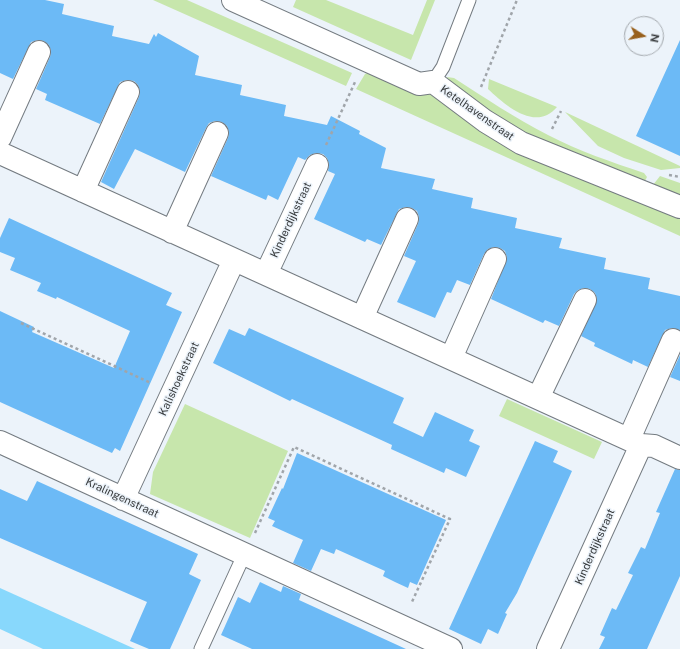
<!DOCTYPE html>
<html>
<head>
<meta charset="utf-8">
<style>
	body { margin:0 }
	#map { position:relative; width:680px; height:649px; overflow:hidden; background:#ecf3fa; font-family:"Public Sans",sans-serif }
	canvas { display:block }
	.north { position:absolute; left:624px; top:16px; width:40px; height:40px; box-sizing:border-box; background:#ecf3fa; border:1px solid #a4a9ae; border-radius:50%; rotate:101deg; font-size:11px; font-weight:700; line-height:16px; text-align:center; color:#383b3d }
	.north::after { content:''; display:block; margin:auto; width:14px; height:18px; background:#98601c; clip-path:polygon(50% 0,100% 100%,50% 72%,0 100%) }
</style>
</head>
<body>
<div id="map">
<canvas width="680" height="649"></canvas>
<div class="north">N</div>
</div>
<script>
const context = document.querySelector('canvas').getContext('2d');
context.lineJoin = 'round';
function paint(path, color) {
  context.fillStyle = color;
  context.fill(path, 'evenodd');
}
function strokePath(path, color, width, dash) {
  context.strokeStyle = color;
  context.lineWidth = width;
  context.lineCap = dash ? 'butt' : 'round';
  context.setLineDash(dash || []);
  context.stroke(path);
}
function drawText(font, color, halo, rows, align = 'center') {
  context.font = font + ' "Public Sans",sans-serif';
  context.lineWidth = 3;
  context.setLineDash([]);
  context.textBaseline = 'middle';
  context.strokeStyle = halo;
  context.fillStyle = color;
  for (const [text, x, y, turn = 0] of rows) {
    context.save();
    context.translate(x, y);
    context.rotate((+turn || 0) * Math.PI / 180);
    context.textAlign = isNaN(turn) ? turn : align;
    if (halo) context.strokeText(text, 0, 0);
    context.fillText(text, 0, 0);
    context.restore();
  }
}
paint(new Path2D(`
	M153 0H187L352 73 346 86Z
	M296 0H326L413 35 427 0H435L411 60 293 7Z
	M369 72 427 93 680 217V236L356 89 365 74Z
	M447 77 454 78C485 98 515 118 548 135 579 151 611 162 644 173L647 177 644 183 560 150 519 130 450 86Z
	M489 79 557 107C536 132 506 106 488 89Z
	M565 112 680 166V168L661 170 624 158 598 146Z
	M660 176 680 183V199L653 185Z
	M507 399 602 442 594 459 499 416Z
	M185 404 288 451 250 538 150 494 153 472Z`), '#c7e6ac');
paint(new Path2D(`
	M0 588 135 649H43L0 629Z`), '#88d8fc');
paint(new Path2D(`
	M0 0H45L64 4 62 14 114 26 112 36 149 44 154 34 156 37 158 33 199 56 195 75 242 85 240 95 286 105 284 116 327 125 331 116 360 131 359 134 386 148 381 168 435 179 432 189 473 198 471 208 517 218 515 228 562 238 559 248 606 258 604 269 650 278 648 289 680 296V330L672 328 665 330 648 367 633 360 632 364 594 346 595 343 581 336 597 299 595 293 590 289 584 288 578 290 574 294 559 326 545 320 543 323 491 299 507 258 505 251 500 248 494 247 488 249 484 254 470 285 457 280 451 293 447 292 435 318 397 302 416 261 404 256 418 224 419 217 417 211 412 208 406 207 399 209 381 245 367 239 365 242 314 219 335 174 328 171 329 164 327 158 323 154 316 153 310 155 305 160 298 157 278 200 268 195 266 200 211 176 228 138 229 132 227 126 222 122 215 121 209 123 206 128 185 172 135 149 114 189 101 182 139 97 140 91 138 85 134 81 127 80 120 82 100 124 45 100 47 94 36 89 50 57 51 51 49 45 44 41 38 40 31 42 13 79 0 73Z
	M680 40V156L636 136Z
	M9 218 172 293 166 305 182 312 120 451 115 448 112 453 0 402V311L34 327 32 332 114 368 130 331 57 297 56 299 37 291 41 283 10 270 15 258 0 252V238Z
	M249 328 404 398 393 423 423 437 435 412 474 430 469 441 480 446 466 477 446 468 444 473 391 449 392 445 292 399 290 401 213 363 229 329 245 336Z
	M680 355V381L670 377Z
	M535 441 558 451 553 462 572 471 517 593 505 613 507 614 498 634 488 629 481 644 449 629Z
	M297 453 446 520 417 585 410 582 408 588 395 582 383 576 385 571 336 549 334 554 321 549 311 571 293 563 303 540 272 526 275 521 268 518 282 488 283 489Z
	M675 469 680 470V576L647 649H599L605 637 600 635 612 608 616 610 633 575 628 573 641 547 645 549 660 513 656 512Z
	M37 481 198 554 189 574 201 580 170 649H149L130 641 147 602 0 538V489L27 501Z
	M260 582 281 592 283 586 301 594 299 600 406 649H252L221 635 238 597 250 603Z`), '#6cbaf6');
const lane = new Path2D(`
	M433 82 443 67 469 0
	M201 649 244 555`);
const street = new Path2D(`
	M233 0 419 84 433 82 485 121 521 143 680 207
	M0 138 39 52
	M0 153 641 445 548 649
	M83 191 128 92
	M172 232 217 133
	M266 274 317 165
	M362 318 407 219
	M451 358 495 259
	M538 398 585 300
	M629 439 673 340
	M0 442 451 649
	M641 445 654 446 680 458
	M123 499 234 260`);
strokePath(lane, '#747b81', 15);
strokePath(street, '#747b81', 24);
strokePath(new Path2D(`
	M481 87 517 0
	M552 129 561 111
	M326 145 356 80
	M669 175 680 177
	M21 323 151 383
	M255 533 294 447 450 519 411 604`), '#a0a5aa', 2.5, [3, 3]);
strokePath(lane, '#fff', 13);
strokePath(street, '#fff', 22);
drawText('11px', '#383b3d', '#ecf3fa', [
	["Ketelhavenstraat",477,113,35],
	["Kinderdijkstraat",291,220,-65],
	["Kalishoekstraat",179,379,-65],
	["Kralingenstraat",122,498,25],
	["Kinderdijkstraat",595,547,-66]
]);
</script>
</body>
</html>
